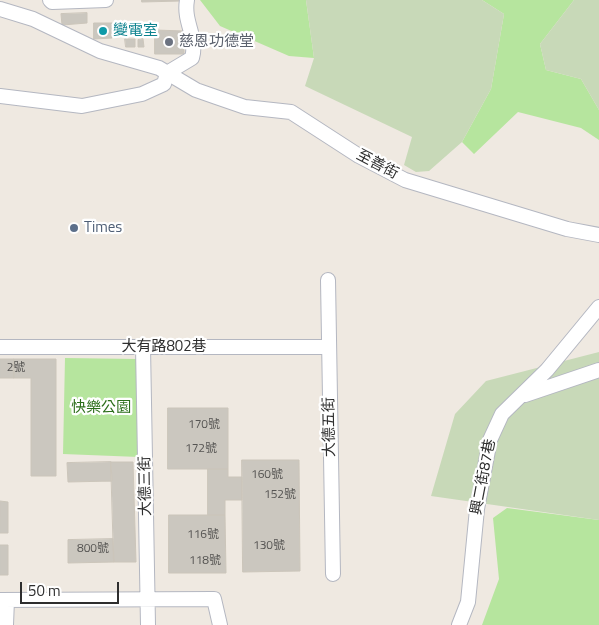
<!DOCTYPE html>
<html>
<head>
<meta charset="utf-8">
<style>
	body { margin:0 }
	#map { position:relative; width:599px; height:625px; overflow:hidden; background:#efe9e1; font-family:"Titillium Web",sans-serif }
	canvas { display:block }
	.scale { position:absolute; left:20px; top:582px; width:99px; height:22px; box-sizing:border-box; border:2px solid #2e2e2e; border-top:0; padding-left:6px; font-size:15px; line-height:18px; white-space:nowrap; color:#2e2e2e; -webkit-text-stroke:4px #fff; paint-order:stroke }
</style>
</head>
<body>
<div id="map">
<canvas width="599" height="625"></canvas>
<div class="scale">50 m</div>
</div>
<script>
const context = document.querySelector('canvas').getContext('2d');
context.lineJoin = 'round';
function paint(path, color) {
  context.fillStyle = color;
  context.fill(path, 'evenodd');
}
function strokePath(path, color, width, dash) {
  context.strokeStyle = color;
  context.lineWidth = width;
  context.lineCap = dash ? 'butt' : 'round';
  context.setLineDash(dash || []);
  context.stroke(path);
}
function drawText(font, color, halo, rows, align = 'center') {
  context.font = font + ' "Titillium Web","Noto Sans TC",sans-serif';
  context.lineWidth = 4.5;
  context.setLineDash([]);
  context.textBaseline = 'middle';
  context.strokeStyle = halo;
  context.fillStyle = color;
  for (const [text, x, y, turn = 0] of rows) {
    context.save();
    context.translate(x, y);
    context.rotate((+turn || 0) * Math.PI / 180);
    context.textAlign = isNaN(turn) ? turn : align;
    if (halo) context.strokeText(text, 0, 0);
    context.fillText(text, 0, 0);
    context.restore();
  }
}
paint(new Path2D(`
	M200 0H306L314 58 289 56 220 26Z
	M482 0H574L540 44 546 70 581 79 599 110V140L581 128 518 112 474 154 462 142 491 89 504 14Z
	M65 358 137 359 139 457 63 454Z
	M507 508 599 520V625H482L499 579 493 518Z`), '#b6e59e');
paint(new Path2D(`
	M306 0H482L504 14 491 89 462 142 429 171 416 172 404 165 412 137 305 86 314 58Z
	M574 0H599V110L581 79 546 70 540 44Z
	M599 352V520L431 496 455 414 486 381Z`), '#c8d9b8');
const building = new Path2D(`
	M142 0H181V1L142 2Z
	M87 13V23L62 25 61 14Z
	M94 23H112V38L94 39Z
	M155 30 184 31V54H155Z
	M125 39H135V47H126Z
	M143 39 144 47H138V40Z
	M0 359H14V378H0Z
	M14 359H56V476H31V378H14Z
	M168 408H228V469H168Z
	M242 460H299L300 571 243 572Z
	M111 462H133L136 562H114Z
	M111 462 112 481 68 482 67 463Z
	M208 469H228V477H242V500H225V515H208Z
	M0 501 8 502V533H0Z
	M169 515H225L226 573H169Z
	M113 539 114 562 68 563V540Z
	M0 545H8V575H0Z`);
paint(building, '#cbc7bf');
strokePath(building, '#cbc5ba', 1);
const minor = new Path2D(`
	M50 0 52 2 106 0
	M0 9 33 19 100 51 159 68 196 90 216 97 245 107 291 112 359 156 405 180 567 229 599 235
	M0 96 82 106 142 94 164 84 167 73 192 58C198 36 183 23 187 0
	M328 280 333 574
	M0 347H329
	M143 347 148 625
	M525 395 599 370
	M0 600 214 599 220 625
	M6 625 7 600
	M459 625 468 602 477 509 490 440 502 414 547 370 599 307`);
strokePath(minor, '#b4b7c1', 16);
strokePath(minor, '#fff', 14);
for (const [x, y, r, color] of [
	[103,31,5,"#0f9aa8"],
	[169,42,5,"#6b7280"],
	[74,228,5,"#5c6f8a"]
]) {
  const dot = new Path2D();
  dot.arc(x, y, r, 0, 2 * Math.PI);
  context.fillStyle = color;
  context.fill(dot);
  strokePath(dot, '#fff', 2);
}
drawText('12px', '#555452', null, [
	["2號",16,368],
	["170號",204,425],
	["172號",201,449],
	["160號",267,475],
	["152號",280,495],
	["116號",203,535],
	["130號",269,546],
	["800號",93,549],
	["118號",205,561]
]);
drawText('15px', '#0d838f', '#fff', [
	["變電室",113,31]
], 'left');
drawText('15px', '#5b616d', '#fff', [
	["慈恩功德堂",179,42]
], 'left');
drawText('15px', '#2e2e2e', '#fff', [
	["至善街",377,165,28],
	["大有路802巷",164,347],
	["大德五街",330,427,-91],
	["興二街87巷",484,477,-79],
	["大德三街",146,486,-91]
]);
drawText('15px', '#4e5e75', '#fff', [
	["Times",84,228]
], 'left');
drawText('15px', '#2c6e1b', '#fff', [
	["快樂公園",101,408]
]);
</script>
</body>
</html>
